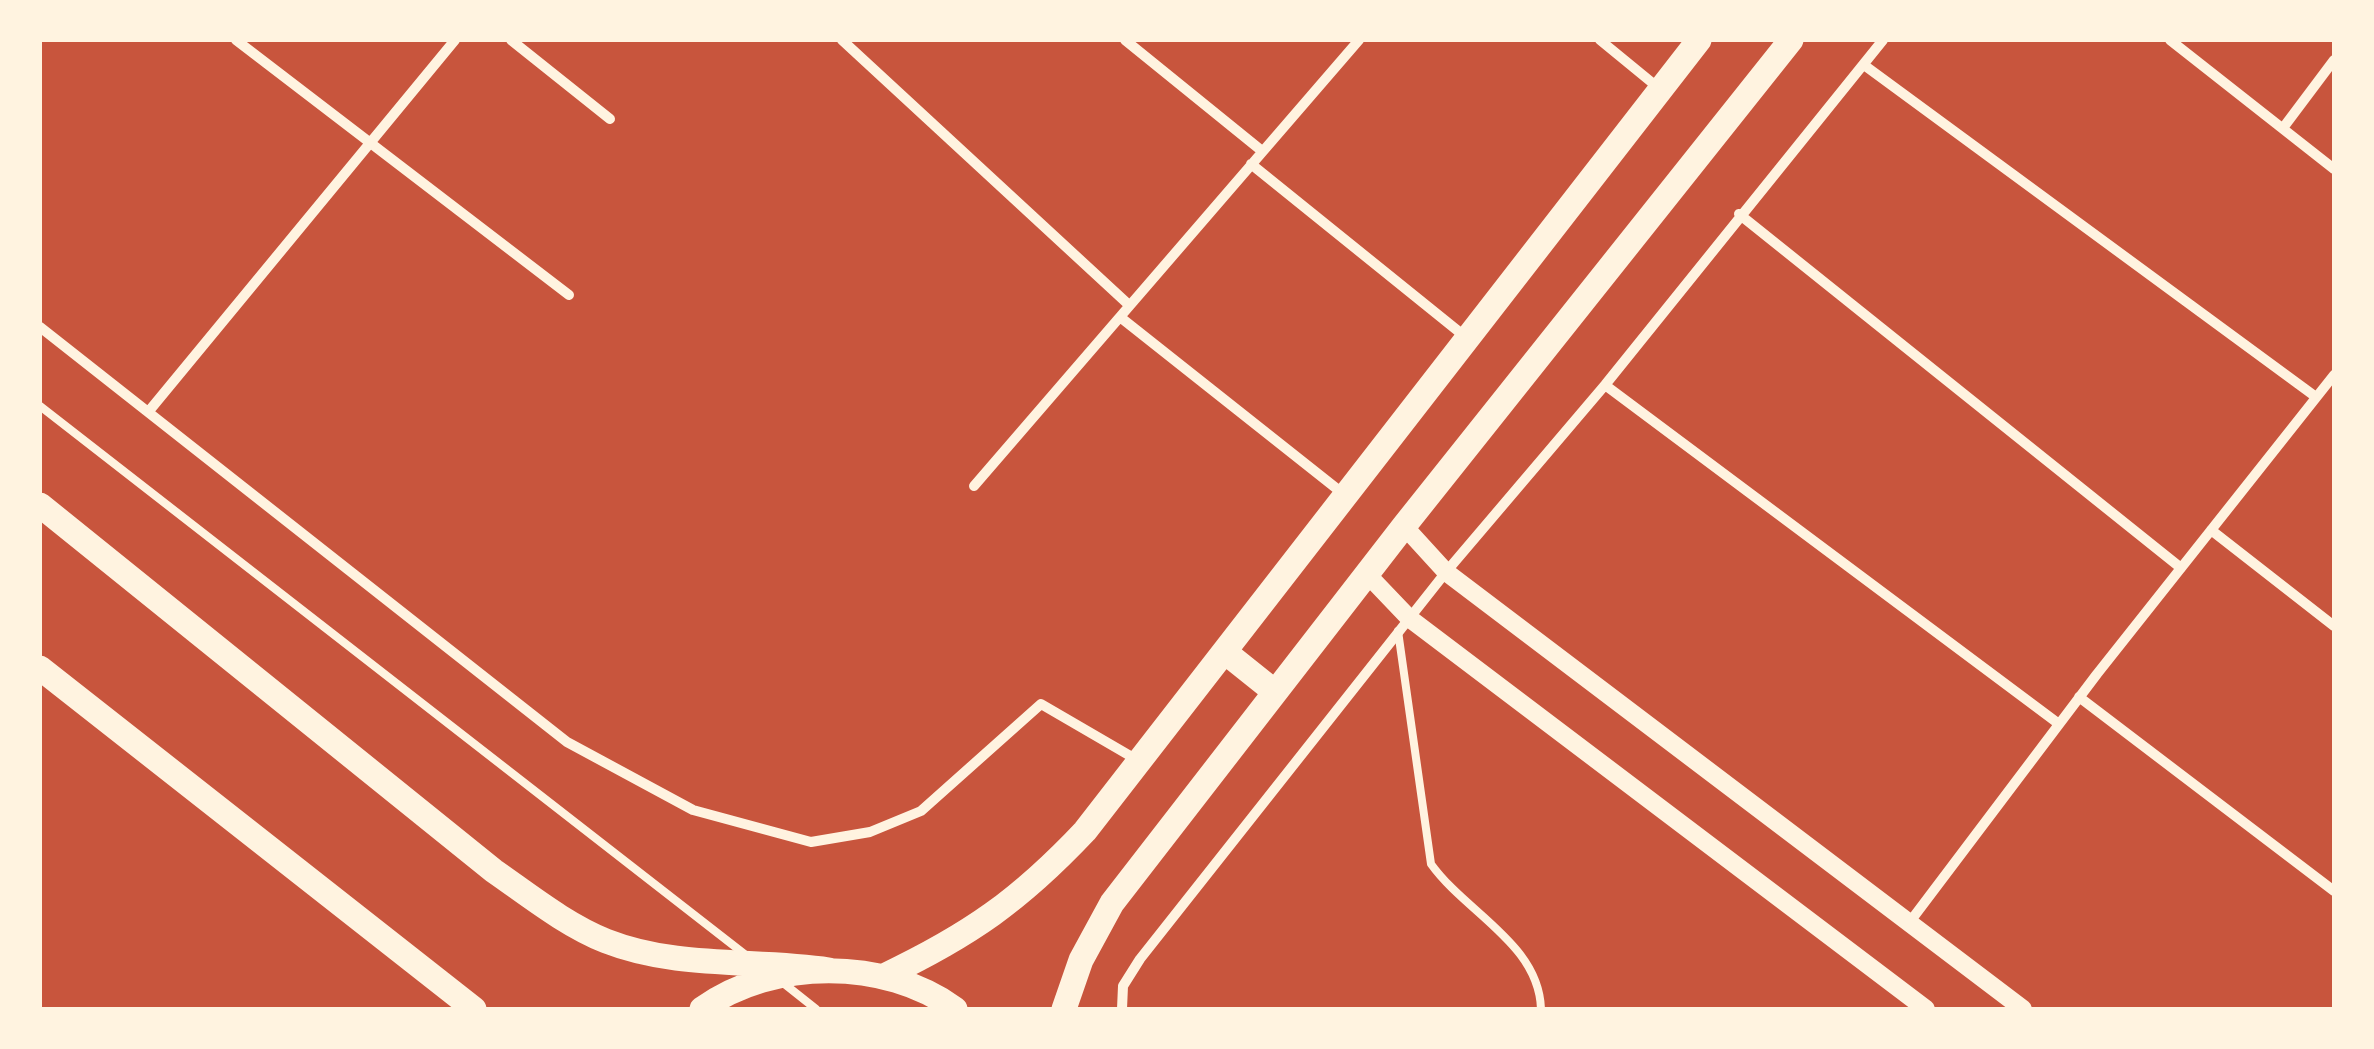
<!DOCTYPE html>
<html>
<head>
<meta charset="utf-8">
<style>
	body { margin:0 }
	#map { position:relative; width:2374px; height:1049px; overflow:hidden; background:#c8553d; font-family:"Roboto Condensed",sans-serif }
	canvas { display:block }
	.frame { position:absolute; inset:0; border:42px solid #fff3e0; pointer-events:none }
</style>
</head>
<body>
<div id="map">
<canvas width="2374" height="1049"></canvas>
<div class="frame"></div>
</div>
<script>
const context = document.querySelector('canvas').getContext('2d');
context.lineJoin = 'round';
function strokePath(path, color, width, dash) {
  context.strokeStyle = color;
  context.lineWidth = width;
  context.lineCap = dash ? 'butt' : 'round';
  context.setLineDash(dash || []);
  context.stroke(path);
}
strokePath(new Path2D(`
	M40 406 747 956
	M1398 631 1431 864C1466 913 1539 944 1541 1009
	M782 982 816 1009`), '#fff3e0', 8);
strokePath(new Path2D(`
	M236 40 569 295
	M511 40 610 119
	M842 40 1129 305
	M1125 40 1262 151
	M1600 40 1661 90
	M2170 40 2334 169
	M1864 65 2316 397
	M2283 128 2334 60
	M1251 164 1468 339
	M1739 214 2181 568
	M1120 317 1346 496
	M40 327 567 742 693 810 811 842 870 832 921 811 1041 704 1139 761
	M1605 385 2059 724
	M149 411 455 40
	M974 486 1359 40
	M2211 530 2334 626
	M2079 697 2334 891
	M1909 923 2097 674 2334 375
	M1122 1009 1123 986 1140 959 1446 572 1605 385 1883 40`), '#fff3e0', 10);
strokePath(new Path2D(`
	M1404 526 1446 572 2023 1009
	M1366 573 1409 618 1926 1009`), '#fff3e0', 18);
strokePath(new Path2D(`
	M40 505 494 871C530 896 566 925 606 941 677 969 755 959 829 970
	M1225 652 1275 692
	M40 668 474 1009
	M884 976C970 935 1020 900 1085 831L1699 40
	M702 1009C773 958 885 958 955 1009
	M1064 1009 1081 960 1112 903 1404 526 1791 40`), '#fff3e0', 25);
</script>
</body>
</html>
